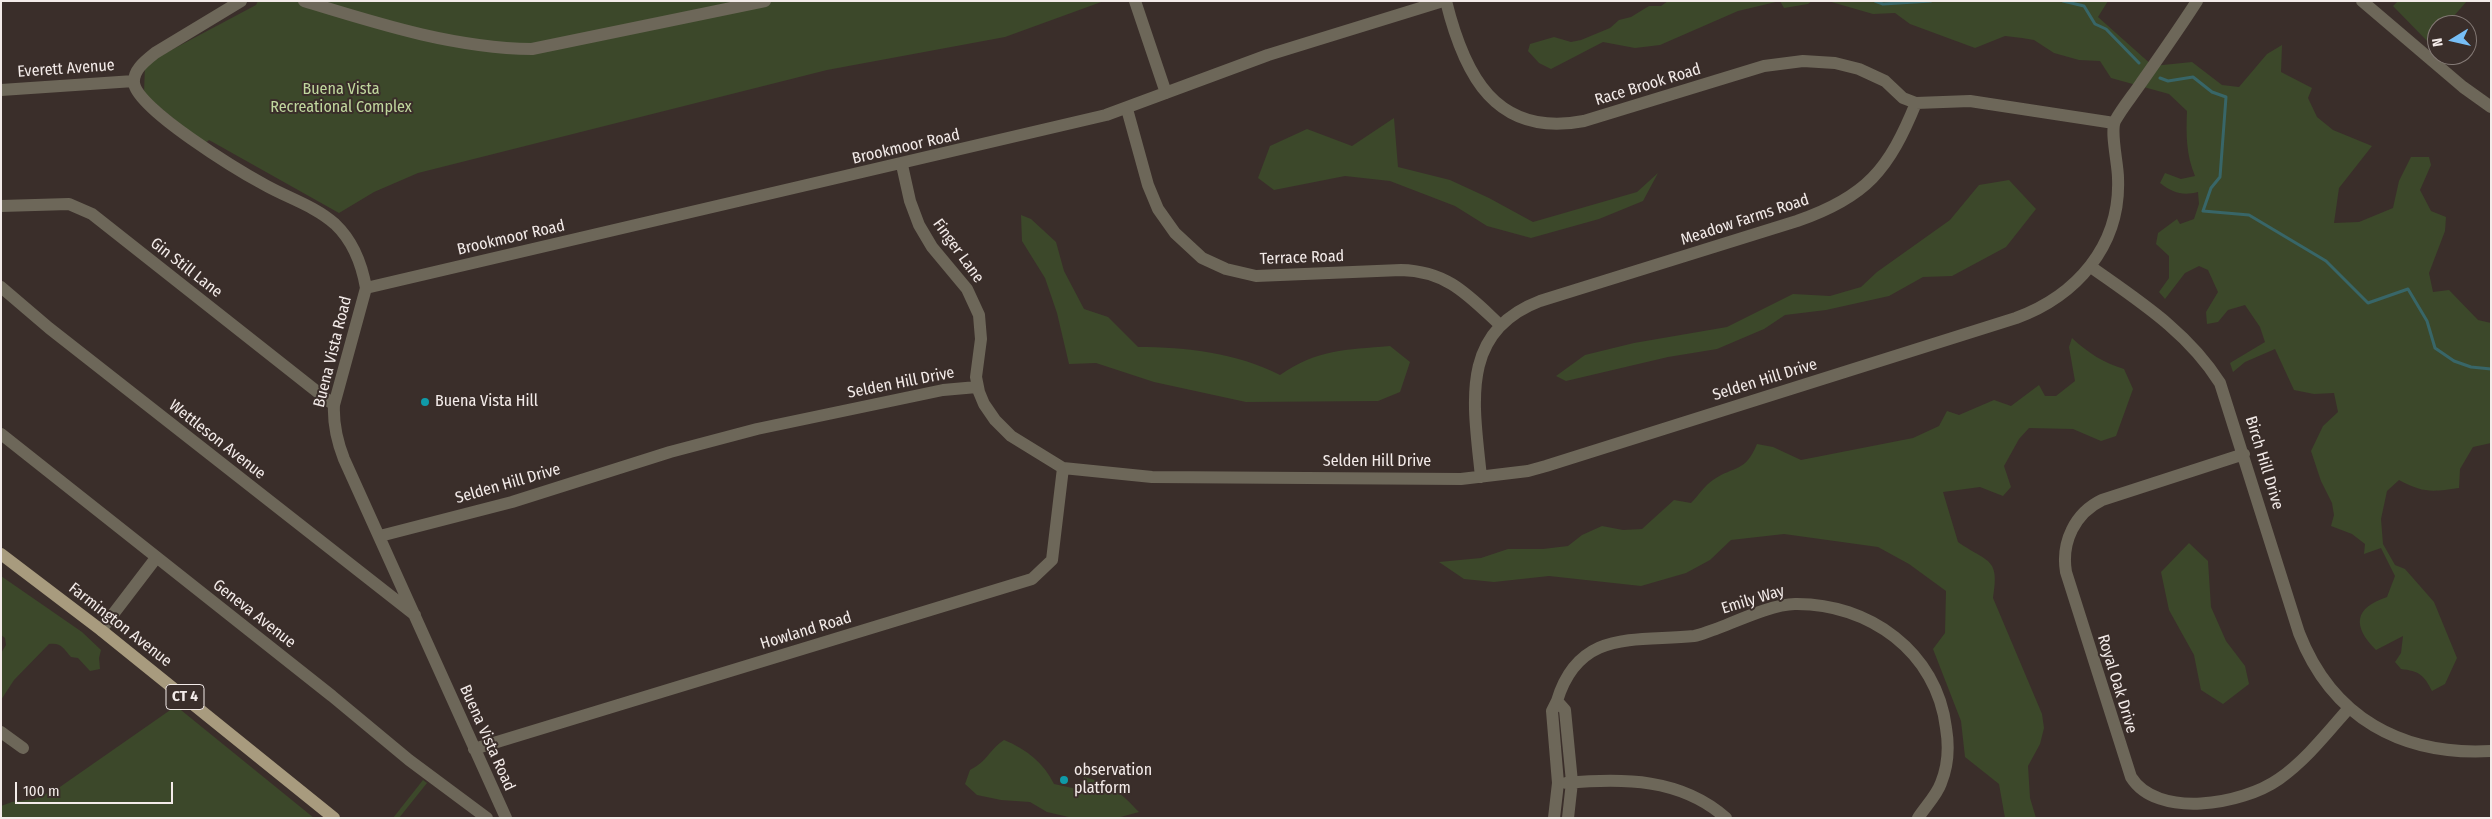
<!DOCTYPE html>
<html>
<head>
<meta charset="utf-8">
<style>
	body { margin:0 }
	#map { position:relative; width:2492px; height:819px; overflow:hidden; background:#3a2e2a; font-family:"Fira Sans Condensed",sans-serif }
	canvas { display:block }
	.frame { position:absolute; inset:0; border:2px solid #f3ebe9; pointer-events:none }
	.north { position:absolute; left:2427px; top:15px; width:50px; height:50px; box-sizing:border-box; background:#3a2e2a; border:1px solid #847a76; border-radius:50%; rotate:261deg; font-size:14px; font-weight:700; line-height:20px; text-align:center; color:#f3ebe9 }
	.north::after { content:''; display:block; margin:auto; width:18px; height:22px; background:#77bff7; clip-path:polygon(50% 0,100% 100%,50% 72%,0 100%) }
	.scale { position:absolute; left:15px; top:782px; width:158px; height:22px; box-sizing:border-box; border:2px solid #f3ebe9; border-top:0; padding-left:6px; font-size:15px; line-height:18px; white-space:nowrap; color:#f3ebe9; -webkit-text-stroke:4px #3a2e2a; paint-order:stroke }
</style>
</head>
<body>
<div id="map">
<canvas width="2492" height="819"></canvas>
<div class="frame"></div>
<div class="north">N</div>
<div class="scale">100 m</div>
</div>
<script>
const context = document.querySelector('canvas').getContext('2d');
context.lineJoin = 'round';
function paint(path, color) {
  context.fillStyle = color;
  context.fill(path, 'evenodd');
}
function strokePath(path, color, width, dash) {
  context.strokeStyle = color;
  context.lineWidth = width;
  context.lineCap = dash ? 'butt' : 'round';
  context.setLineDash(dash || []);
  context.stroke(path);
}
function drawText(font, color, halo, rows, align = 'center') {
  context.font = font + ' "Fira Sans Condensed",sans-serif';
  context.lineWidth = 4;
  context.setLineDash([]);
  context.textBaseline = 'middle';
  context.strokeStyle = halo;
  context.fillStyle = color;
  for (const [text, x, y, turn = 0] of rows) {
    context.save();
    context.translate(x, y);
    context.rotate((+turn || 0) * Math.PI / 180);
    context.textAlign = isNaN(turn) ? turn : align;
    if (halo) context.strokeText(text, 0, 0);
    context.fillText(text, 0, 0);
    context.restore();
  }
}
paint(new Path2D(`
	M258 1H1104L1005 37 827 70 418 173 374 192 339 213 209 140 204 144 144 94 145 64 256 5Z
	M1668 1H1812L1808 4 1784 8 1780 1 1738 11 1660 45 1635 48 1603 42 1551 69 1539 63 1528 51 1530 44 1554 37 1571 42 1581 40 1610 28 1619 20 1631 17 1649 6H1661Z
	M1828 1H2108L2098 17 2153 66 2192 62 2222 85 2239 87 2267 54 2282 45 2281 72 2312 88 2308 98 2317 117 2333 130 2372 146 2339 188 2334 223 2359 222 2393 208 2399 181 2411 157H2429L2431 165 2420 190 2431 211 2446 217 2445 231 2429 273 2433 292 2449 290 2478 320 2491 323V443L2473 447 2460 469 2459 488C2432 492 2423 493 2399 480L2387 491 2381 519 2383 544 2395 565 2405 569 2434 602 2457 658 2445 684 2432 691C2424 675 2419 671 2401 669L2395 662 2401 653 2403 636 2376 650C2352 626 2354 608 2387 597L2395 576 2381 548 2364 554 2365 544 2352 534 2331 526 2334 515 2332 503 2321 481 2311 451 2323 426 2338 412 2334 393 2314 394 2294 390 2275 349 2245 362 2233 372 2230 363 2265 342 2260 327 2245 305 2228 310 2218 322 2207 324 2206 312 2218 292 2208 270 2199 266 2185 273 2165 299 2159 292 2169 278V256L2156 244 2158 233 2177 219 2180 224 2194 219 2199 204 2198 192C2183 196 2173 193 2160 183L2165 173 2181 179 2195 176C2186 155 2186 134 2187 111L2169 94 2111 78 2100 61 2079 60 2054 53 2034 40 2022 38 2005 36 1975 48 1910 24 1895 13 1873 14Z
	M2398 1H2467L2446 25H2437V35L2430 44 2393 6Z
	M1394 118 1398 167 1450 180 1489 198 1533 222 1637 192 1658 173 1643 201 1599 219 1531 238 1487 226 1455 206 1390 181 1345 176 1274 190 1258 178 1270 146 1307 129 1352 146Z
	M2009 180 2036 209 2006 247 1952 276 1923 277 1889 296 1826 310 1785 315 1764 329 1717 349 1668 357 1566 381 1556 376 1585 355 1634 343 1727 327 1793 294 1830 296 1861 287 1877 272 1950 220 1979 185Z
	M1021 215 1031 219 1056 242 1064 271 1084 309 1108 317 1138 347C1186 347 1237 353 1280 375 1318 349 1345 350 1390 346L1410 362 1400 392 1378 401 1246 402 1154 382 1096 363 1069 364 1057 313 1045 278 1022 241Z
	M2072 338C2088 353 2104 363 2124 369L2133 389 2116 436 2101 441 2073 429 2029 428 2019 439 2004 466 2011 487 2003 496 1980 487 1943 492 1958 542C1988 563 2000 557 1993 598L2042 714 2044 728 2040 744 2028 766 2030 798 2036 818H2005L1999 784 1965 757 1961 721 1933 649 1945 633 1946 591 1909 564 1878 547 1784 534 1731 540 1710 560 1686 573 1641 586 1549 576 1494 582 1464 579 1439 562 1481 558 1508 549H1543L1568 546 1582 535 1602 526 1623 530 1642 529 1674 500 1691 503C1698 496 1705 485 1713 480 1735 465 1745 473 1757 444L1773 447 1801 460 1913 438 1939 426 1947 411 1959 415 1994 400 2011 406 2039 385 2045 396H2056L2075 381 2069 347Z
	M2189 543 2208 561 2211 607 2226 641 2245 666 2249 684 2223 704 2201 690 2194 655 2169 610 2161 572Z
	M1 576 82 632 101 650 99 658 100 669 90 671 78 658 71 657C64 649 61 642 49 644L14 680 1 700V653L6 645 5 638 1 635Z
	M176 706 314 818H1V806L12 802 34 799 57 789Z
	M1004 740C1026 749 1044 763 1054 784L1077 789 1084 777C1110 783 1120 792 1139 812L1117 818H1073L1047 812 1030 802 1001 800 977 795 965 784 970 770C988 761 988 751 1004 740Z
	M423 780 427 783 399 818H393Z`), '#3c482a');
strokePath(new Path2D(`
	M1875 1 1883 4 1931 1
	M2063 1 2084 6 2095 24 2106 29 2139 63
	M2160 78 2168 81 2193 77 2212 92 2226 97 2220 177 2211 188 2203 211 2249 215 2326 261 2368 303 2408 289 2427 321 2435 348 2454 361 2471 367 2491 369`), '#386668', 3);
strokePath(new Path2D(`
	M241 1 155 53C145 61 133 70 134 83 137 109 239 171 265 185 288 198 315 206 335 224 353 241 362 265 366 288L334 405C333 424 337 441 344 459L506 818
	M304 1C379 24 454 48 532 49L765 1
	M1135 1 1166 93
	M1446 1C1464 74 1495 138 1584 121L1764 66 1803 61 1835 63 1859 69 1885 81 1903 98 1916 103
	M2362 1 2463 87 2491 107
	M1 90 134 81
	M1127 109 1148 185 1158 209 1175 233 1202 258 1226 269 1256 276 1401 270C1447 271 1468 295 1499 324
	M902 165 910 201 919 225 932 247 967 289 979 315 981 339 976 377 979 392 984 404 995 420 1011 436 1063 468 1152 477 1461 479 1528 471 1546 466 2016 318C2076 296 2121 246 2118 178 2118 164 2110 132 2115 121 2122 108 2133 95 2141 83 2160 56 2179 29 2197 1
	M1 206 69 204 92 214 334 405
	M2091 267C2139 301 2188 332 2220 383L2299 633C2332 718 2402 756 2491 751
	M1 287 49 328 415 615
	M366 288 1106 115 1268 55 1443 1
	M1 434 332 696 409 760 487 818
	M2244 454 2102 500C2075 513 2061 542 2066 572L2131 777C2157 819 2242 805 2279 779 2306 760 2327 733 2349 708
	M1481 477C1474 406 1458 332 1540 301L1797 221C1867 197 1889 169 1916 103L1970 101 2114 123
	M380 536 512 502 670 452 757 429 943 390 977 387
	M101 630 156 558
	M1557 701C1579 628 1636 642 1694 636 1701 635 1709 631 1716 629 1737 621 1773 604 1795 604 1869 603 1937 652 1946 728 1949 746 1948 766 1941 783 1937 795 1925 807 1918 818
	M1 732 23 748
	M474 749 1032 579 1052 560 1063 468
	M1566 783C1623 778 1681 778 1726 818
	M1554 818 1558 783 1552 711 1557 701 1565 710 1572 782 1568 818`), '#6d6759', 12);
strokePath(new Path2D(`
	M1 554 101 630 334 818`), '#a89b7e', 12);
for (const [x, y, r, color] of [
	[425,402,5,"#0f9aa8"],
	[1064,780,5,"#0f9aa8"]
]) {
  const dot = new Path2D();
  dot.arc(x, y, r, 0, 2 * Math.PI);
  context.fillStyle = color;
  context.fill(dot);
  strokePath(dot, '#3a2e2a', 2);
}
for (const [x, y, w] of [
	[185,697,38]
]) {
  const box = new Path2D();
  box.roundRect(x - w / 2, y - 12.5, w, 25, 4);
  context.fillStyle = '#3a2e2a';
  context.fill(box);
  strokePath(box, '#f3ebe9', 1);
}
drawText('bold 15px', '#f3ebe9', null, [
	["CT 4",185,697]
]);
drawText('16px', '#f3ebe9', '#3a2e2a', [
	["Everett Avenue",66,69,-4],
	["Race Brook Road",1648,85,-17],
	["Brookmoor Road",906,147,-13],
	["Meadow Farms Road",1745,220,-18],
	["Brookmoor Road",511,238,-13],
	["Finger Lane",958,251,54],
	["Terrace Road",1302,258,-2],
	["Gin Still Lane",186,268,38],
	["Buena Vista Road",333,352,-76],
	["Selden Hill Drive",1765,380,-17],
	["Selden Hill Drive",901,383,-11],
	["Wettleson Avenue",217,440,38],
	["Selden Hill Drive",1377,462],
	["Birch Hill Drive",2264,463,73],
	["Selden Hill Drive",508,484,-16],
	["Emily Way",1753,600,-17],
	["Geneva Avenue",254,614,38],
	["Farmington Avenue",120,625,38],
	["Howland Road",806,631,-17],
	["Royal Oak Drive",2117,684,73],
	["Buena Vista Road",487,738,66]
]);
drawText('16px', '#c0d79e', '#3a2e2a', [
	["Buena Vista",341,90],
	["Recreational Complex",341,108]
]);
drawText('16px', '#f3ebe9', '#3a2e2a', [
	["Buena Vista Hill",435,402],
	["observation",1074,771],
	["platform",1074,789]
], 'left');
</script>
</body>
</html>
